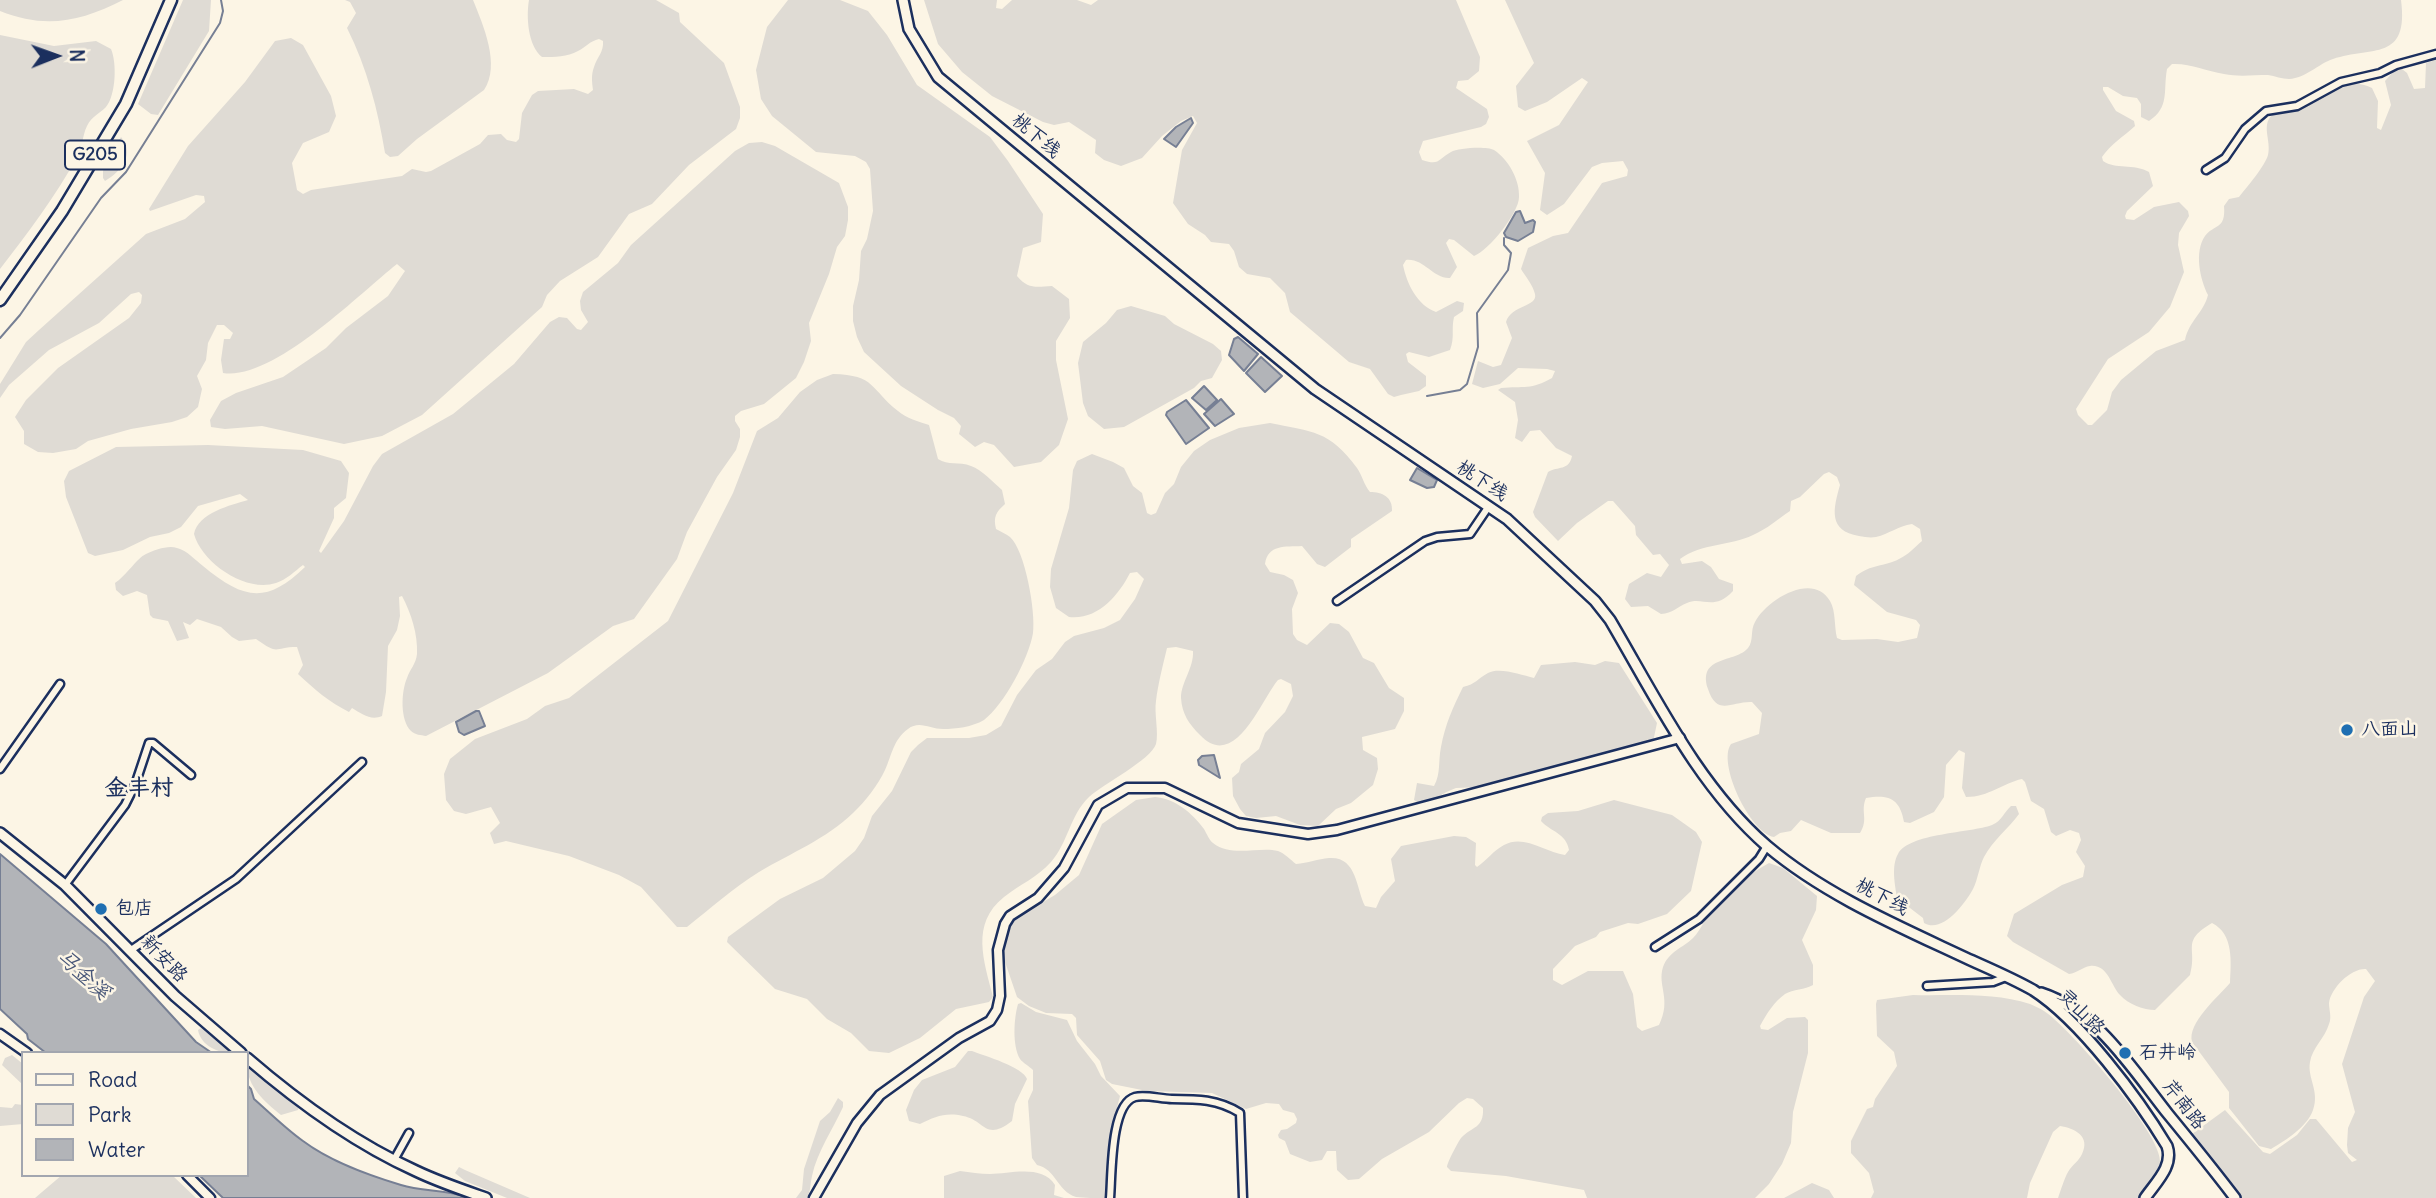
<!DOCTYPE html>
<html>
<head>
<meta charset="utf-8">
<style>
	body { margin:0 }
	#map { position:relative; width:2436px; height:1198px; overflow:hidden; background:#fcf5e5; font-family:Delius,sans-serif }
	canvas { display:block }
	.legend { position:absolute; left:21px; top:1051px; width:228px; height:126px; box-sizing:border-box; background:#fcf5e5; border:2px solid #a2a6af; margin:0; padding:9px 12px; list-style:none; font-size:21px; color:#1b2f5e }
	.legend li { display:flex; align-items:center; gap:14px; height:35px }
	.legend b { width:35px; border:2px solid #a2a6af }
	.north { position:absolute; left:21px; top:21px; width:70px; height:70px; -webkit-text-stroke:5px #fcf5e5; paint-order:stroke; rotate:89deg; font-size:19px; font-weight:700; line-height:28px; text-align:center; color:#1b2f5e }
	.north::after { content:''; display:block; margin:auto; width:24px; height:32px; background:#1b2f5e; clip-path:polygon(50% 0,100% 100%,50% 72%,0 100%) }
</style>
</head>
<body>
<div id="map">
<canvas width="2436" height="1198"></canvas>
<ul class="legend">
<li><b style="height:9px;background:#fcf5e5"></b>Road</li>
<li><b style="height:19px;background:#dfdbd4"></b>Park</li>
<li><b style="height:19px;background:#b2b4b8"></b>Water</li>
</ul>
<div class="north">N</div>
</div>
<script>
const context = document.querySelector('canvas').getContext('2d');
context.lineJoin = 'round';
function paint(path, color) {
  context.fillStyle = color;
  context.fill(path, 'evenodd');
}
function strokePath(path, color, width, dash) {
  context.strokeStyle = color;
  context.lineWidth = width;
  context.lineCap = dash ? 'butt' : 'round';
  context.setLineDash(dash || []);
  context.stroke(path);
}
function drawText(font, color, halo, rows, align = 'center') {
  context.font = font + ' Delius,"LXGW WenKai TC",sans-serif';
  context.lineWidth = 5;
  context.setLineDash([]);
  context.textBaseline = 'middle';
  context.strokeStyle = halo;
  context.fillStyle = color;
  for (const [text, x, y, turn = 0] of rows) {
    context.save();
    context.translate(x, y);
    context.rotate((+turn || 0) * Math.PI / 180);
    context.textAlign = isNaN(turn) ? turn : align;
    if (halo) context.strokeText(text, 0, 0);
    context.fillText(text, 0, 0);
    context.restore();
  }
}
paint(new Path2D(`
	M0 0H123C80 22 45 29 0 11Z
	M183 0H211L209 31 158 115 151 114 138 104Z
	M345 0H473C483 25 501 65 484 90L417 139 398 156 390 157 385 153C378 110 367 68 347 28L356 13 350 2Z
	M529 0H656L679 13 680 22 724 63 740 107V118L736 129 689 165 652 204 629 214 598 257 560 281 547 295 542 307 422 415 382 436 344 444 262 426 225 429 211 427 210 420 221 401 236 393 283 377 326 348 346 328 388 296 405 271 397 264C359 294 273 381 223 373L221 360 224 339H230L233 333 224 325H217L208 343 206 360 197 376 202 389 198 407 187 417 172 422 131 429 88 441 76 449 53 453 38 452 24 444V431L15 417 26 400 58 368 129 318 141 303 142 295 139 292 131 294 99 323 49 350 9 385 0 398V384L26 342 39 330 146 234 185 219 205 202 204 196 196 195 150 211 149 209 188 146 245 82 275 41 291 38 303 45 331 96 336 116 329 132 303 143 292 163 297 190 303 194 311 190 402 176 412 169 426 172 431 171 480 144 488 135 501 134 507 140 516 142 519 139 522 113 532 95 538 91 574 89 588 94 593 90C592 82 591 75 594 67 597 57 604 52 603 41L599 39C590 41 586 47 578 51 567 57 555 57 542 57 528 46 526 17 529 0Z
	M788 0H840L868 11 887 35 917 85 990 137 1008 161 1043 214 1041 242 1023 248 1017 276C1028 289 1035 287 1052 286L1069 299 1070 318 1056 341V360L1068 419 1059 445 1041 462 1014 467 994 445 984 442 975 447 959 434 961 426 954 418 938 410 901 386 864 352 857 337 853 321V306L859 280 861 251 867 239 873 211 870 169 866 162 855 156 816 152 772 116 761 99 756 70 767 27Z
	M924 0H997L996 8 1002 9 1012 0H1077L1091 5 1098 0H1456L1480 57 1479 71 1468 80 1458 81 1456 88 1487 109 1489 117 1486 124 1481 127 1423 141 1419 152 1422 160C1440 166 1438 159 1451 152 1458 148 1486 146 1494 150 1508 159 1520 180 1519 197 1519 213 1489 250 1474 256L1454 240 1449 239 1446 243 1457 267 1450 278C1433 279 1424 258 1406 260L1403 265C1407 284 1417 305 1436 312L1457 301 1464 303 1463 311 1454 317C1451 331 1455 336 1450 350L1429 357 1409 352 1406 354 1408 362 1426 376V386L1419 391 1401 395 1394 397 1388 394 1370 369 1349 362 1290 312 1285 293 1270 278 1247 274 1239 267 1234 251 1229 244 1211 242 1205 235 1188 224 1173 203 1182 150 1197 123 1193 116 1181 121 1162 136 1142 158 1121 166 1104 160 1095 153 1096 140 1069 122 1054 125 1043 122 992 96 962 72 938 44Z
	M1505 0H2401C2409 62 2372 46 2333 59 2318 64 2306 78 2289 79 2282 79 2275 76 2268 75 2253 75 2238 77 2224 74 2206 71 2190 63 2172 64L2167 69C2163 91 2170 107 2149 121L2141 117V104L2137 98 2123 96 2108 87H2103V90L2116 111 2134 121 2135 126C2124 136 2110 145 2102 157L2103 161C2116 170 2133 163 2149 172L2153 186 2127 211 2125 216 2126 219 2134 220 2154 207 2179 202 2188 211 2189 216 2179 233 2178 245 2184 272 2170 307 2149 332 2108 359 2076 409 2078 415 2088 425H2092L2107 410 2112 392 2121 380 2156 351 2185 340C2189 321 2204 312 2208 295 2200 279 2194 252 2205 236 2214 224 2226 230 2224 206L2229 199 2239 197C2247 187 2265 166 2268 155 2272 140 2259 123 2275 113 2289 110 2305 106 2319 100 2338 91 2351 77 2372 88L2378 101 2377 128 2381 130 2391 105 2385 81 2393 72 2402 69 2407 73 2414 89 2425 88 2426 63 2436 60V1198H2242L2192 1134 2225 1110 2263 1152 2270 1154 2297 1135 2310 1119H2316L2352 1162 2357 1160 2348 1153 2347 1145 2348 1128 2355 1112 2342 1064 2364 997 2375 981 2366 969C2351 968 2331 988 2329 1003 2329 1010 2332 1017 2329 1024 2325 1038 2312 1048 2310 1062 2307 1078 2320 1091 2313 1110 2307 1127 2286 1140 2271 1149L2259 1146 2237 1118 2229 1108V1092L2192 1042C2187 1023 2218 997 2230 983 2231 962 2234 934 2212 923 2180 942 2198 947 2190 975L2155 1010C2144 1010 2128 1004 2120 995 2111 986 2108 964 2090 966 2083 967 2077 973 2069 974L2013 942 2007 936 2014 914 2062 885 2083 877 2085 866 2076 852 2081 840 2079 833 2070 830 2056 836 2051 832 2044 809 2031 801 2025 782 2022 779C2003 783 1989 797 1966 797L1962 788 1965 753 1959 750 1946 765 1944 797 1934 812 1910 823 1904 822C1900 798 1888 794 1866 798 1860 812 1869 819 1860 833H1831L1801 820 1791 831 1780 833 1774 837C1750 833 1717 763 1731 744L1759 734 1762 713 1752 702C1732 701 1717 717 1708 689 1697 655 1736 663 1748 648 1754 641 1750 630 1755 622 1766 600 1813 571 1830 601 1836 611 1834 626 1837 638L1842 640 1877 639 1898 642 1917 638 1920 625 1916 620 1887 612 1854 585 1856 576C1871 564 1884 567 1899 559 1908 555 1915 547 1922 541L1920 529 1912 524C1898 526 1889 534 1876 537 1870 538 1865 537 1859 536 1828 531 1833 509 1840 485L1837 477 1829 472 1824 474 1800 497 1791 501 1790 511C1778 519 1767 529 1753 535 1730 546 1702 543 1680 559L1682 564 1702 561 1711 567 1719 579 1733 584V591C1713 612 1703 596 1687 603 1677 607 1673 613 1661 614L1648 606 1631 607 1625 599 1629 584 1647 573 1661 577 1669 565 1660 554 1653 555 1636 535 1635 526 1613 501H1608L1577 523 1558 541 1535 517 1533 512 1548 472C1558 466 1569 471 1572 456L1556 448 1540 430 1530 431 1522 442 1515 438 1518 420 1515 402 1498 390 1501 388C1524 386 1531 390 1552 378L1555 371 1547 369 1518 368 1500 384 1483 388 1472 384 1478 361 1493 367 1501 365 1512 338 1506 322C1511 305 1538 307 1535 294 1533 285 1525 276 1521 269L1528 248 1553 236 1568 233 1602 183 1627 176 1628 170 1623 161 1602 163 1592 167 1564 204 1547 215 1540 210 1545 173 1527 141 1559 125 1588 82 1582 78 1547 102 1525 111 1518 107 1516 86 1534 63Z
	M0 35 54 46 96 41 111 49C117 63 116 95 106 107 99 114 92 116 87 126 82 136 83 147 77 157 56 196 27 234 0 269Z
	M121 137C135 154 122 171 105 181L103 178V171Z
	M762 142 775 146 839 183 848 207V220L845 236 837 247 829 274 809 323 811 341 804 362 796 378 764 404 741 411 735 416V421L740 429V437L736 450 717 477 687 532 677 559 634 619 613 626 548 673 426 736C421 735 415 735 411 731 400 720 401 692 407 678 410 669 416 664 417 654 418 634 411 613 402 596L399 597 400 616 397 630 388 646 386 692 382 716C371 721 362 714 352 708L349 712C329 702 314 689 298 674L303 665 297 647C273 647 280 656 256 639L239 641 232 637 221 627 197 619 190 625 183 622 189 638 177 641 168 621 153 618 150 615 147 595 137 591 123 596 116 590 115 583C126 576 137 558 146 554 155 550 168 545 177 548 187 550 196 561 203 566 243 599 266 605 305 567L303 565C295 571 286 580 276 583 246 593 202 563 194 534 198 513 231 505 248 500L240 494 198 506 181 527 169 533 150 537 123 550 95 556 88 553 66 497 64 481 69 471 116 447 208 445 303 450 341 461 349 473 346 498 334 508V518L319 551 321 553 344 521 373 466 382 454 453 414 514 364 550 322 559 317 567 318 577 329 581 330 588 322 581 310 580 301 583 292 618 263 631 245 735 151 749 143Z
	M1131 306 1165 316 1174 324 1213 344 1221 351 1222 360 1212 378 1201 381 1194 388 1124 427 1104 429 1088 416 1083 403 1078 363 1083 342 1106 323 1117 310Z
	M833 374C876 375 870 389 898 411 906 418 919 422 929 425L938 459C948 466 959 461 971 466 982 470 993 482 1002 490L1005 504C996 512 993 517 996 529 1000 531 1006 534 1010 537 1025 550 1036 612 1033 633 1029 658 1004 705 984 720 972 727 956 729 943 729 930 729 919 720 908 729 893 740 892 755 885 770 878 785 865 802 853 813 826 839 791 853 759 872 733 888 711 908 687 927H677L641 887 619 875 569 856 506 841 494 844 490 833 500 823 491 807 466 814 454 811 446 800 444 774 450 759 475 739 527 719 545 706 569 698 668 621 733 493 757 431 778 418 800 392 817 380Z
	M1270 423C1313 432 1329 430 1357 468 1362 475 1364 485 1370 492 1382 492 1393 497 1392 511L1351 539V547L1325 567 1317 564 1302 546C1285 547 1268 544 1265 564L1270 572 1284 575 1293 580 1298 593 1292 609 1293 634 1297 640 1307 645 1330 623 1339 624 1349 632 1363 658 1374 663 1389 688 1404 698V711L1395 729 1362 737 1363 750 1377 758 1378 769 1373 785 1351 803 1336 809 1318 826 1300 825 1276 816 1256 818 1246 816 1240 809 1233 796 1232 778 1239 772 1241 764 1259 749 1265 733 1285 712 1293 696 1291 684 1281 679 1278 680C1261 700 1235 772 1200 735 1189 724 1182 714 1181 698 1181 682 1194 668 1193 651L1176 647 1167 648C1163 665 1158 684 1156 701 1154 713 1159 733 1156 744 1151 760 1103 784 1089 797 1070 815 1068 843 1051 862 1038 877 1019 885 1004 897 970 924 984 961 993 997L989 1002 956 1009 920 1038 889 1053 869 1051 851 1033 827 1019 807 999 775 989 727 942 728 937 780 899 823 878 855 851 864 838 872 816 892 791 911 752 918 745 927 738H969L986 735 1001 726 1017 695 1036 670 1052 659 1065 642 1074 636 1104 628 1120 620 1135 599 1144 579 1137 572 1130 573C1118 596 1098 620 1069 617L1056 608 1050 587 1051 569 1069 508 1073 470 1077 461 1092 454 1113 462 1124 468 1133 486 1142 493 1147 513 1151 515 1156 513 1165 493 1174 484 1181 467 1194 451 1210 440 1239 428Z
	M1605 661 1619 663 1657 723 1653 742 1573 763 1560 775 1531 785 1456 788C1442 793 1435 800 1420 804L1414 800 1417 783 1434 786C1441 773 1438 761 1441 747 1445 725 1453 707 1463 687 1476 684 1477 679 1488 673 1500 667 1521 675 1534 678L1541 665 1575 662 1595 665Z
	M1155 797C1176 799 1192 813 1204 829 1207 834 1209 840 1213 843 1232 858 1259 846 1278 851 1284 853 1291 860 1296 864 1308 863 1318 859 1329 858 1357 856 1356 888 1365 906L1376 908 1381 897 1395 881 1391 859 1401 846 1454 836 1466 837 1476 843 1475 865 1477 867C1486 861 1494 850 1504 845 1524 834 1545 852 1565 855L1569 850C1566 833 1551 832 1541 821L1542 817 1548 813 1578 811 1614 800 1672 815 1696 832 1702 842 1691 891 1667 914 1638 924 1628 923 1600 932 1596 937 1575 946 1553 969V980L1562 985 1588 971H1623L1633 994 1637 1027 1642 1031 1659 1025C1672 999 1657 986 1663 967 1669 951 1683 948 1693 938 1702 929 1706 916 1714 906 1730 888 1748 875 1769 863L1783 868 1817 896 1816 910 1802 940 1813 965V985C1805 990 1793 989 1785 994 1774 1002 1767 1013 1760 1026L1761 1029 1768 1030 1787 1018 1805 1017 1808 1020V1053L1793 1112 1791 1143 1782 1164 1769 1184 1755 1198H1587L1584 1190 1506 1176 1451 1171 1447 1167C1447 1163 1458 1142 1461 1138 1472 1126 1484 1129 1483 1108L1473 1099 1467 1098 1459 1103 1429 1132 1382 1159 1359 1179 1348 1180 1337 1170 1336 1151H1327L1322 1160 1310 1162 1290 1154 1285 1141 1279 1138 1278 1135 1281 1130 1287 1129 1296 1123 1297 1119 1294 1113 1283 1110 1279 1104 1266 1103 1246 1109 1212 1093 1147 1091 1112 1084 1106 1080 1100 1061 1077 1035 1076 1018 1072 1014 1046 1013 1029 1006 1017 997 1004 959V944L1014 919 1055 895 1079 875 1102 824 1136 800Z
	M2011 806H2016L2019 814C2008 829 1993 840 1984 857 1979 867 1978 879 1973 889 1965 904 1942 934 1924 923L1923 918 1897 898C1895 885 1891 866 1898 854 1909 833 1971 833 1992 825 2002 821 2004 812 2011 806Z
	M1913 995C1950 996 1993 992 2030 1004 2034 1006 2040 1008 2044 1011 2068 1026 2163 1135 2160 1162 2158 1175 2145 1188 2138 1198H2058C2061 1190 2064 1179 2068 1172 2072 1165 2079 1161 2082 1154 2091 1136 2074 1128 2060 1126L2053 1132 2030 1183 2027 1198H1871L1874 1192 1869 1173 1851 1153V1141L1867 1109 1873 1107 1875 1099 1897 1066 1894 1052 1877 1036 1876 1004 1877 1000Z
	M1021 1003 1036 1012 1067 1020 1077 1041 1095 1064 1101 1076 1120 1096 1114 1119 1105 1198C1096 1198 1084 1198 1076 1197 1057 1191 1056 1169 1037 1165L1032 1158 1028 1101 1033 1090V1070C1029 1066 1023 1063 1020 1059 1012 1045 1014 1018 1018 1004Z
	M201 1028 233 1053C218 1053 201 1046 198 1030Z
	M968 1051H972C985 1056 1023 1067 1027 1079L1015 1104 1012 1121C985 1142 985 1120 963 1116 945 1112 935 1117 920 1124L909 1121 906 1110 914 1090 922 1080 955 1067Z
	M12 1055 23 1064V1085L2 1065 5 1058Z
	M247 1064 283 1096 299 1106 298 1110 281 1115C265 1102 247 1087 247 1064Z
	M838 1098 843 1102V1107C833 1129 817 1152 812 1176 810 1185 811 1190 807 1198H796L802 1190 804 1169 820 1121 830 1112Z
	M15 1104 23 1105V1124L0 1126V1107L12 1108Z
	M459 1167 465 1170 530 1198H507L465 1181 455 1173Z
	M960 1171C970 1172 980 1174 990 1174 1010 1174 1042 1164 1055 1185L1054 1195 1064 1198H944V1176Z
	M62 1175H172L196 1198H35Z
	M1812 1183 1829 1190 1834 1198H1784Z`), '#dfdbd4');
const water = new Path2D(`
	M1191 118 1193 123 1176 147 1164 139 1176 127Z
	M1520 211 1525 223 1533 220 1535 222 1533 232 1518 241 1506 237 1504 233 1516 212Z
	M1238 337 1258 354 1244 371 1229 355 1234 339Z
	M1261 357 1282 376 1265 392 1246 373Z
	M1204 386 1217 400 1206 410 1192 398Z
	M1221 399 1234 414 1215 426 1204 414Z
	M1186 400 1209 428 1186 444 1166 415 1167 412Z
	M1417 468 1437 480 1434 487 1427 488 1410 480Z
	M476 711H479L485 726 464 735 459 732 456 722Z
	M1214 755 1220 778 1199 765 1198 760 1202 756Z
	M0 854 106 944 196 1042 212 1053H46L28 1039 27 1034 0 1009Z
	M247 1085 251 1089 254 1099C270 1113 286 1129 303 1141 331 1162 368 1175 401 1185 423 1192 448 1189 469 1198H223L199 1175H247Z`);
paint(water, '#b2b4b8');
strokePath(water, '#767f94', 2);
strokePath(new Path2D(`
	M0 338 20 315 101 198 126 172 220 23 223 11 221 0
	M1427 396 1460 390 1467 384 1478 347 1477 313 1508 270 1511 253 1504 245V238`), '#767f94', 2);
const minor = new Path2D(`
	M2206 170 2225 158 2245 129 2266 111 2297 106 2341 82 2380 73 2396 65 2436 54
	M1337 601 1425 541 1437 537 1470 534 1489 506
	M0 769 60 684
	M65 885 125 805 135 785 149 743H153L191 775
	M1655 947 1699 919 1759 859 1767 846
	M131 950 236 879 362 762
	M1927 986 1993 982 2006 977
	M394 1160 409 1133
	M1110 1198C1112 1176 1110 1104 1135 1097 1145 1094 1161 1099 1172 1099 1197 1099 1218 1099 1240 1113L1243 1198`);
const tertiary = new Path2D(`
	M0 1034 27 1053
	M187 1175 210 1198
	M814 1198 857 1123 880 1095 959 1038 990 1021 997 1010 1000 996 998 950 1005 924 1010 916 1038 898 1064 868 1098 805 1127 788H1165L1238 823 1308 834 1337 830 1680 738`);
const secondary = new Path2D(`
	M903 0 909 29 938 77 1315 389 1507 519 1595 601 1610 620C1656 698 1698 786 1767 846 1825 895 1898 926 1966 958 1988 968 2012 978 2033 990 2080 1020 2138 1098 2167 1146 2174 1166 2156 1182 2145 1198
	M0 833 65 885 175 996 241 1053
	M2041 993C2097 1011 2133 1070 2168 1114 2191 1142 2213 1169 2235 1198
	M247 1058C298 1102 354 1143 416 1171 439 1182 463 1190 486 1198`);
const trunk = new Path2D(`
	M0 300 62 211 126 104 171 0`);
strokePath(minor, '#1b2f5e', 11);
strokePath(tertiary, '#1b2f5e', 13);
strokePath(secondary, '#1b2f5e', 14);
strokePath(trunk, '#1b2f5e', 15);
strokePath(minor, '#fcf5e5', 6);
strokePath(tertiary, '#fcf5e5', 8);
strokePath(secondary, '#fcf5e5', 9);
strokePath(trunk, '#fcf5e5', 10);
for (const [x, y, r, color] of [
	[2347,730,7,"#1f6fb2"],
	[101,909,7,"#1f6fb2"],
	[2125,1053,7,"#1f6fb2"]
]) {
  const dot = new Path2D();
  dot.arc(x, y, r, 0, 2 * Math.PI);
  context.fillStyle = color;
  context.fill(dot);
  strokePath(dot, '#fcf5e5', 2.5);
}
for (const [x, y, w] of [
	[95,155,60]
]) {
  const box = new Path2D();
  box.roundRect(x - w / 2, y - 14.5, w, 29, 5);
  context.fillStyle = '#fcf5e5';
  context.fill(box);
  strokePath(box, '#1b2f5e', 2);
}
drawText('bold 18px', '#1b2f5e', null, [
	["G205",95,155]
]);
drawText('19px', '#1b2f5e', '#fcf5e5', [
	["桃下线",1036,136,40],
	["桃下线",1482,481,33],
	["桃下线",1882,897,28],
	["新安路",164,959,46],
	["灵山路",2081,1012,45],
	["芹南路",2184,1105,52]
]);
drawText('19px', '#1b2f5e', '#fcf5e5', [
	["八面山",2361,730],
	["包店",115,909],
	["石井岭",2139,1053]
], 'left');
drawText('italic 21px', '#485779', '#fcf5e5', [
	["马金溪",83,975,42]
]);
drawText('bold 23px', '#1b2f5e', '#fcf5e5', [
	["金丰村",139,788]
]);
</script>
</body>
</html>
